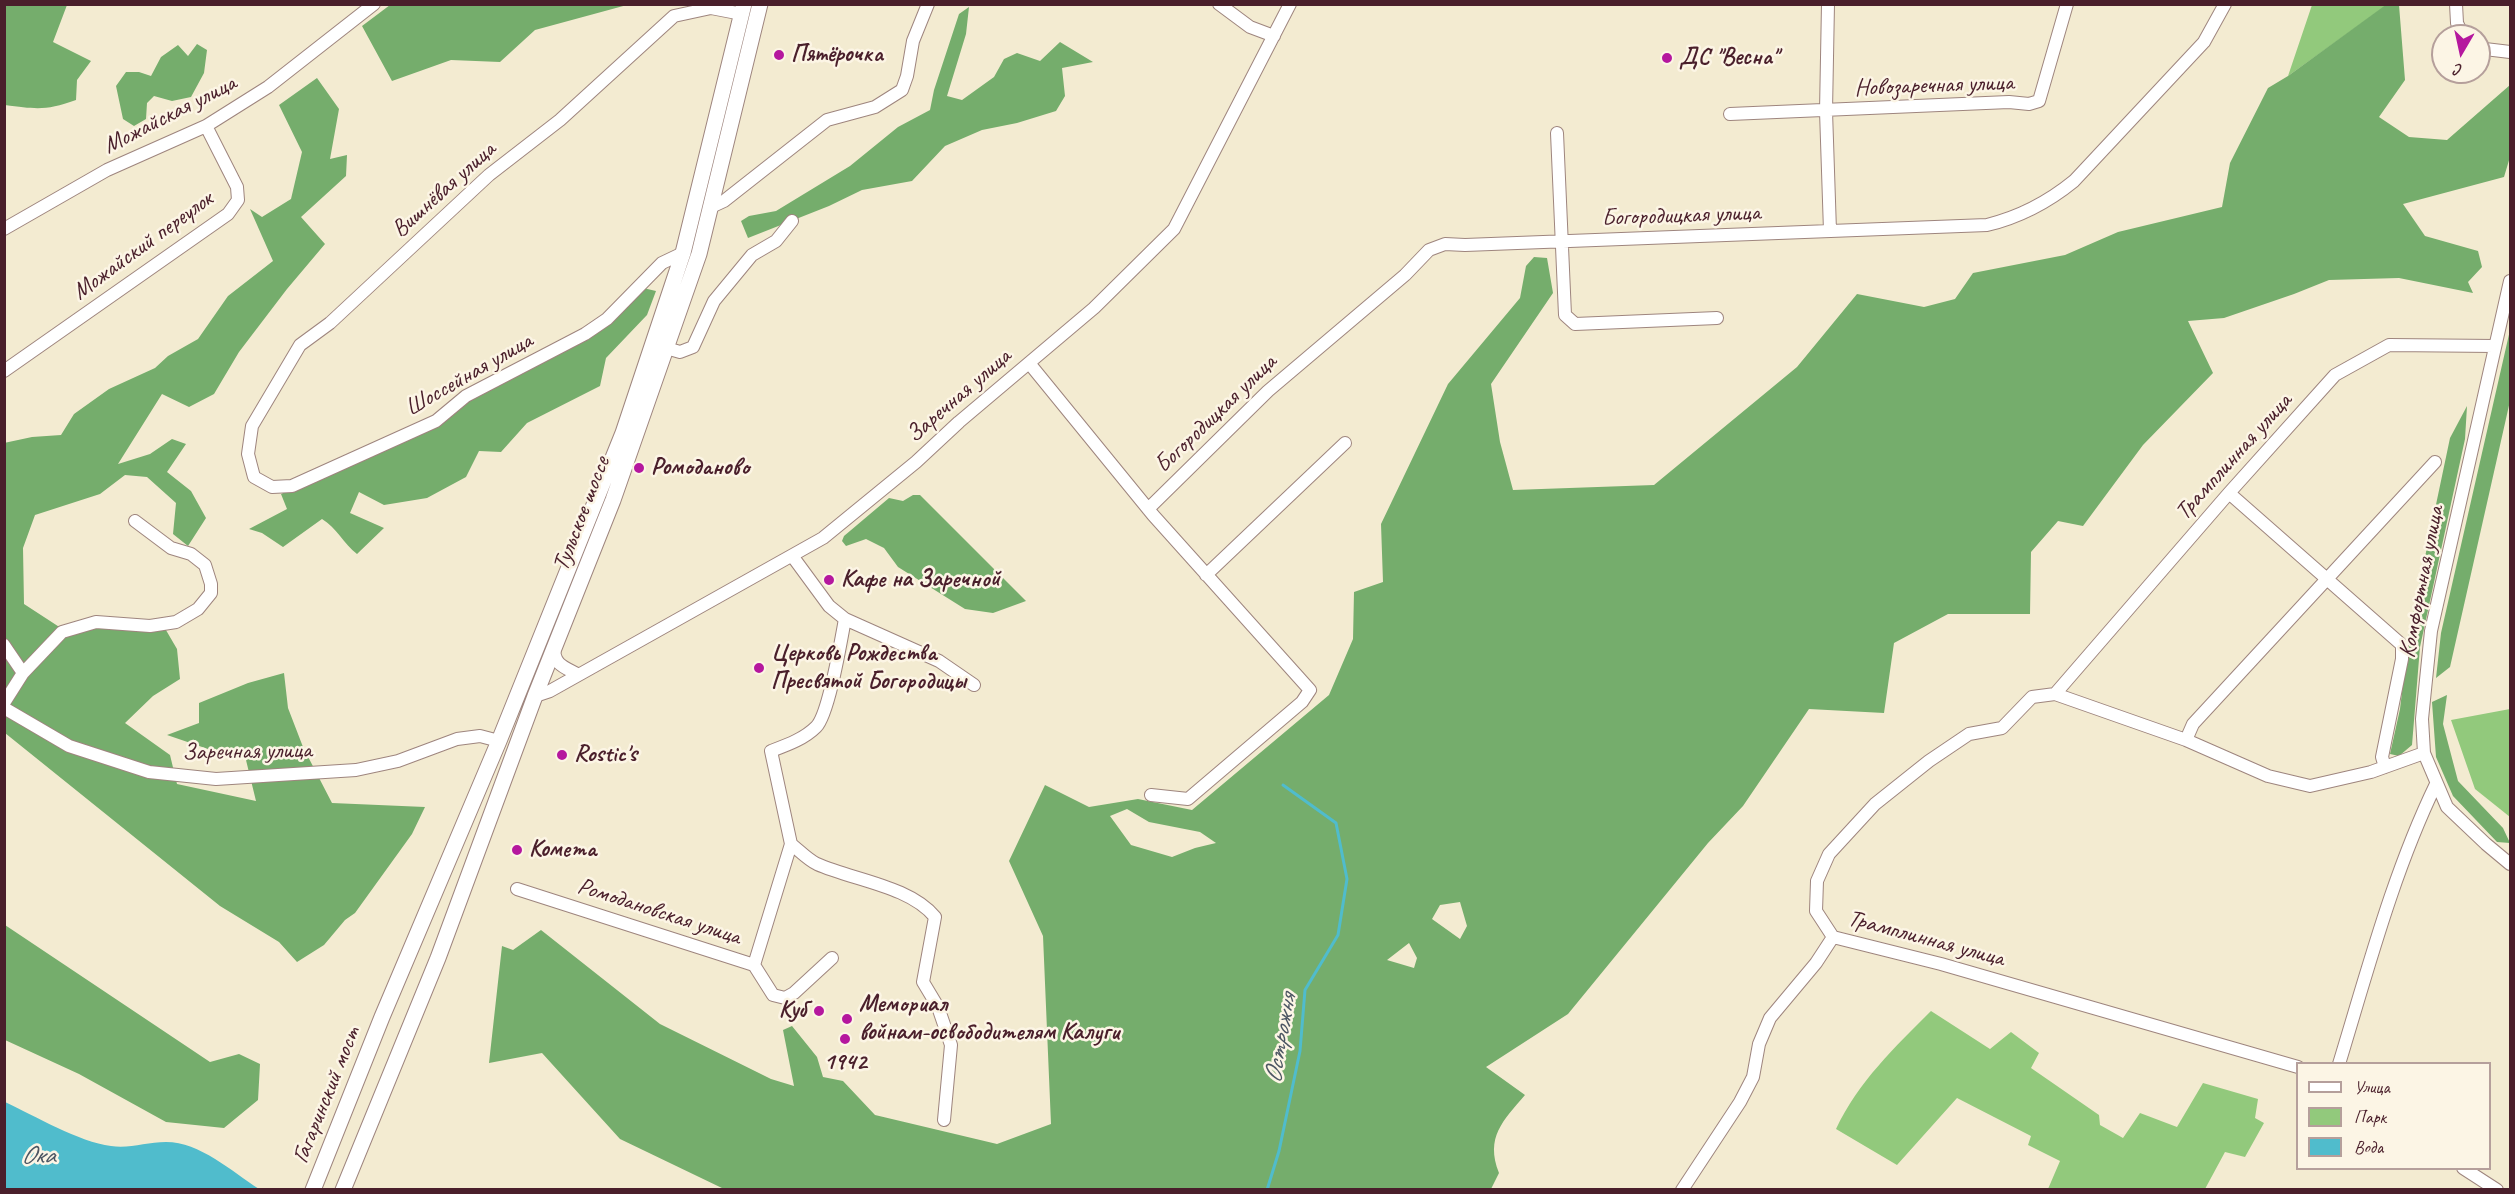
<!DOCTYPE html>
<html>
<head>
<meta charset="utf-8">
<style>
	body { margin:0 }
	#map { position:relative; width:2515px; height:1194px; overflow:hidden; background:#f3ebd1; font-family:Caveat,sans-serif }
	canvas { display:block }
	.frame { position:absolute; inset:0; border:6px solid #4a1f2b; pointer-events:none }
	.legend { position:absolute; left:2296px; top:1062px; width:195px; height:108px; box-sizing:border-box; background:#fcf5e5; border:2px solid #b59f9b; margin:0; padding:8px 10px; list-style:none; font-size:18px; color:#4a1f2b }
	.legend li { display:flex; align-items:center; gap:12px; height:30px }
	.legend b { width:30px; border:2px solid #b59f9b }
	.north { position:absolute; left:2431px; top:24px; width:60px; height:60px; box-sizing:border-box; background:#fcf5e5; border:2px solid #b59f9b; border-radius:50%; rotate:189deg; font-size:16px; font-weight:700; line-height:24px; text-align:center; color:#4a1f2b }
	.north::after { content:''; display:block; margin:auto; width:21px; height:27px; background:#b5179e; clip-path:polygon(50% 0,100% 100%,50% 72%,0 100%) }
</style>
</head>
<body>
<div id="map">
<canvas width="2515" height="1194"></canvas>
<div class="frame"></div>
<ul class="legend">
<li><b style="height:8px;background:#fff"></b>Улица</li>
<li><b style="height:16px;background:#92c97c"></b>Парк</li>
<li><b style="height:16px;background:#50bccc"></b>Вода</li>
</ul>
<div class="north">С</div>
</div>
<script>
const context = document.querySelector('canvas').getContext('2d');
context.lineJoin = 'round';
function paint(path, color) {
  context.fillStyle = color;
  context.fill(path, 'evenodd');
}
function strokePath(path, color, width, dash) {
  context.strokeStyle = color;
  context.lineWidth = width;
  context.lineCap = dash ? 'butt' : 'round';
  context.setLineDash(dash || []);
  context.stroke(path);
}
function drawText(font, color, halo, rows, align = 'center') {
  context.font = font + ' Caveat,sans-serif';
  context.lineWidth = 5;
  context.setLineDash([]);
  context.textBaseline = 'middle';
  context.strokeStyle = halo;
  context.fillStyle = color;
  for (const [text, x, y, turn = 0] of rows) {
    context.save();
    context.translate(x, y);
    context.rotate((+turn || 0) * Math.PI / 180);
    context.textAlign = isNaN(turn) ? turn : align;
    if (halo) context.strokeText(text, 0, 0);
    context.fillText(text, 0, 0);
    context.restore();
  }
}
paint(new Path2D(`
	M2312 5H2387L2288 76Z
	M2510 709V817L2475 789 2451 720Z
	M1931 1011 1990 1049 2011 1032 2039 1053 2031 1068 2099 1115 2100 1125 2123 1138 2140 1113 2177 1127 2203 1083 2258 1099 2255 1118 2264 1123 2245 1157 2225 1152 2205 1189H2048L2060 1161 2028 1145 2031 1136 1957 1098 1897 1165 1836 1129C1858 1082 1895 1047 1931 1011Z`), '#92c97c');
paint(new Path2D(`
	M2387 4 2399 5 2405 80 2379 117 2409 137 2447 140 2510 85V157L2504 177 2403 204 2425 236 2478 251 2482 267 2468 282 2473 293 2399 278 2329 280 2294 294 2224 318 2188 321 2213 373 2143 445 2083 526 2058 521 2031 552 2030 614H1948L1894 643 1884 713 1809 709 1743 806 1708 843 1568 1014 1486 1067 1525 1095C1503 1121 1485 1137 1499 1173L1491 1189H724L620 1139 542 1053 489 1063 502 946 513 950 541 930 660 1024 771 1079 794 1086 783 1030 792 1026 817 1057 823 1077 843 1081 875 1115 997 1144 1051 1124 1043 936 1009 861 1045 785 1089 807 1138 799 1192 810 1329 695 1353 639 1354 592 1383 582 1381 524 1448 384 1520 298 1526 266 1534 257 1547 258 1553 293 1491 384 1500 442 1513 490 1654 485 1797 367 1857 294 1924 307 1955 299 1973 273 2065 255 2118 232 2222 207 2230 163 2268 88 2288 76ZM1127 809 1149 822 1200 832 1216 843 1195 848 1172 857 1131 845 1110 816ZM1460 902 1467 926 1460 939 1432 919 1440 905ZM1409 943 1417 958 1414 968 1387 960Z
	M4 5H67L53 42 91 61 77 80 76 100C46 111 36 109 5 105Z
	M390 5V4L627 5 535 30 500 62 451 60 392 81 362 26Z
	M969 7 966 34 947 96 962 100 994 77 1004 59 1017 53 1040 61 1060 42 1093 62 1062 68 1065 96 1056 111 1017 123 982 130 945 146 912 181 862 190 829 206 748 238 741 221 749 216 776 211 850 166 898 127 930 110 934 90 959 14Z
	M197 44 207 50 204 73 191 97 172 101 154 96 147 103 146 119 134 126 123 119 116 86 126 72H139L151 76 161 57 178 45 188 56Z
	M317 78 339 109 330 159 347 155 346 176 301 217 325 244 287 289 239 352 214 394 189 407 162 394 118 464 150 454 172 439 186 444 167 472 191 491 206 518 188 546 173 534 176 503 147 477 125 475 100 494 35 515 23 548 24 604 67 632 103 624 163 625 177 649 180 679 153 696 125 723 170 755 177 784 256 801 245 756 208 749 167 735 199 723V703L248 683 284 673 288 708 303 747 332 803 425 807 412 834 355 913 345 920 324 945 297 962 279 942 220 906 5 733 4 443 32 437 61 435 74 414 109 389 155 368 168 356 198 339 228 296 273 261 250 209 262 217 291 199 302 152 279 105Z
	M643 288 656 291 647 315 606 358 600 386 527 423 501 452 479 451 466 477 427 498 384 505 359 492 350 513 384 528 357 554C344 544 336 527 322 519L283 547 262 533 249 529 287 509 281 494 437 427 471 400 588 339Z
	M2510 330V401L2450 667 2436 678 2441 633Z
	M2467 406 2465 439 2420 647 2412 745 2399 756 2390 754 2400 709 2409 633 2450 438Z
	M913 495H920L1026 601 993 613 965 609 898 567 884 548 866 539 846 546 842 541 844 536 889 498 903 501Z
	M2447 695 2443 724 2458 781 2503 828 2510 843 2497 842 2453 796 2436 757 2432 702Z
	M5 925 210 1062 239 1054 260 1064 258 1100 224 1128 166 1122 79 1074 5 1040Z`), '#75ad6c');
paint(new Path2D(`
	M5 1102C35 1116 79 1142 111 1146 129 1149 147 1142 166 1142 200 1142 231 1171 259 1189H5Z`), '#50bccc');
strokePath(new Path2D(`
	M1267 1190 1279 1151 1300 1051 1305 990 1338 935 1347 879 1336 823 1283 785`), '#50bccc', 3);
const minor = new Path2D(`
	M1219 4 1250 27 1274 36
	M1828 4 1826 111 1830 231
	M2456 4 2457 23 2463 36
	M2479 46 2485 49 2510 52
	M1730 114 2009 102 2029 104 2039 101 2067 4
	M1557 133 1565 315 1575 324 1717 318
	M711 207 724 201 827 120 875 107 902 90 907 76 913 41 928 4
	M4 229 107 170 206 126 268 87 374 4
	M683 253 662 263 607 319 585 334 466 396 436 421 292 486 272 487 254 477 248 454 252 426 300 345 330 323 489 175 560 120 674 16 711 8 742 14
	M2510 281 2431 631 2422 719 2424 753 2447 807 2486 844 2510 864
	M666 348 680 352 693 347 714 301 752 255 776 241 792 221
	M1029 363 1153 515 1310 690 1302 702 1188 799 1151 795
	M4 371 228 214 238 200 237 187 206 126
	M2229 493 2402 645V659L2382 757 2385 767
	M1148 509 1268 391 1405 275 1429 250 1445 244 1465 245 1987 225C2020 217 2047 203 2074 181L2204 42 2225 4
	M793 557 829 606 845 619 939 661 974 685
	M1206 575 1345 443
	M4 645 23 673
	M554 648C554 665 564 667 577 674
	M2055 694 2229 493 2335 375 2389 345 2495 346
	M535 696 550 691 823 538 916 462 959 422 1094 308 1174 229 1290 4
	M4 703 23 673 62 632 96 622 150 626 176 622 198 609 211 593V584L205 565 191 554 171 548 135 521
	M4 708 69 746 149 772 216 779 356 770 398 761 457 739 480 736 499 741
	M2186 740 2193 724 2435 462
	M791 844 771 751C787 745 804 739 816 727 829 714 841 640 845 619
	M517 889 754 965
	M832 958 794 993 785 998 773 995 754 965 791 844C799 850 807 859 817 864 853 880 910 886 935 917L923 982 938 1007 951 1045 944 1120
	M2339 1064C2368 969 2393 873 2436 784
	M2298 1067 1941 964 1833 937 1816 911 1817 881 1829 854 1875 804 1929 761 1969 734 2002 728 2032 697 2055 694 2186 740 2268 776 2310 786 2371 772 2424 753
	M2463 1168 2497 1190
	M1682 1190 1740 1102 1753 1077 1759 1044 1770 1018 1816 963 1833 937`);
const major = new Path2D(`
	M313 1190 382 1017 499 741 623 433 683 253 744 4
	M343 1190 438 958 535 696 613 500 699 254 760 4`);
strokePath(minor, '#9e857e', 14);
strokePath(major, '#9e857e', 17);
strokePath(minor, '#fff', 12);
strokePath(major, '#fff', 15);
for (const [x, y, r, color] of [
	[779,55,6,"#b5179e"],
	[1667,58,6,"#b5179e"],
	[639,468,6,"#b5179e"],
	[829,580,6,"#b5179e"],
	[759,668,6,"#b5179e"],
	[562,755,6,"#b5179e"],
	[517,850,6,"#b5179e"],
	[819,1011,6,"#b5179e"],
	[847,1019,6,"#b5179e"],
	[845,1039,6,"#b5179e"]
]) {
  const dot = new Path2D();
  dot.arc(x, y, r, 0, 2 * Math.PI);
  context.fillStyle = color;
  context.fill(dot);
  strokePath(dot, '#fcf5e5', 2);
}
drawText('bold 24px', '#4a1f2b', '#fcf5e5', [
	["Пятёрочка",791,55],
	["ДС \"Весна\"",1679,58],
	["Ромоданово",651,468],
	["Кафе на Заречной",841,580],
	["Церковь Рождества",771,654],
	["Пресвятой Богородицы",771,682],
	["Rostic's",574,755],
	["Комета",529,850],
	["Мемориал",859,1005],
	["войнам-освободителям Калуги",859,1033],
	["Куб",807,1011,"right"],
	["1942",845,1063,"center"]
], 'left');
drawText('24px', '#4a1f2b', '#fcf5e5', [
	["Новозаречная улица",1934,86,-2],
	["Можайская улица",170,115,-27],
	["Вишнёвая улица",444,190,-42],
	["Богородицкая улица",1681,216,-2],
	["Можайский переулок",143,246,-36],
	["Шоссейная улица",469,375,-30],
	["Заречная улица",959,396,-41],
	["Богородицкая улица",1216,414,-44],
	["Трамплинная улица",2234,457,-48],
	["Тульское шоссе",582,514,-69],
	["Комфортная улица",2422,582,-79],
	["Заречная улица",247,752,-1],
	["Ромодановская улица",659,912,18],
	["Трамплинная улица",1926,939,15],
	["Гагаринский мост",327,1095,-68]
]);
drawText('italic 26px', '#4c5663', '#fcf5e5', [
	["Острожня",1281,1039,-80],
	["Ока",38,1156]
]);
</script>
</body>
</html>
